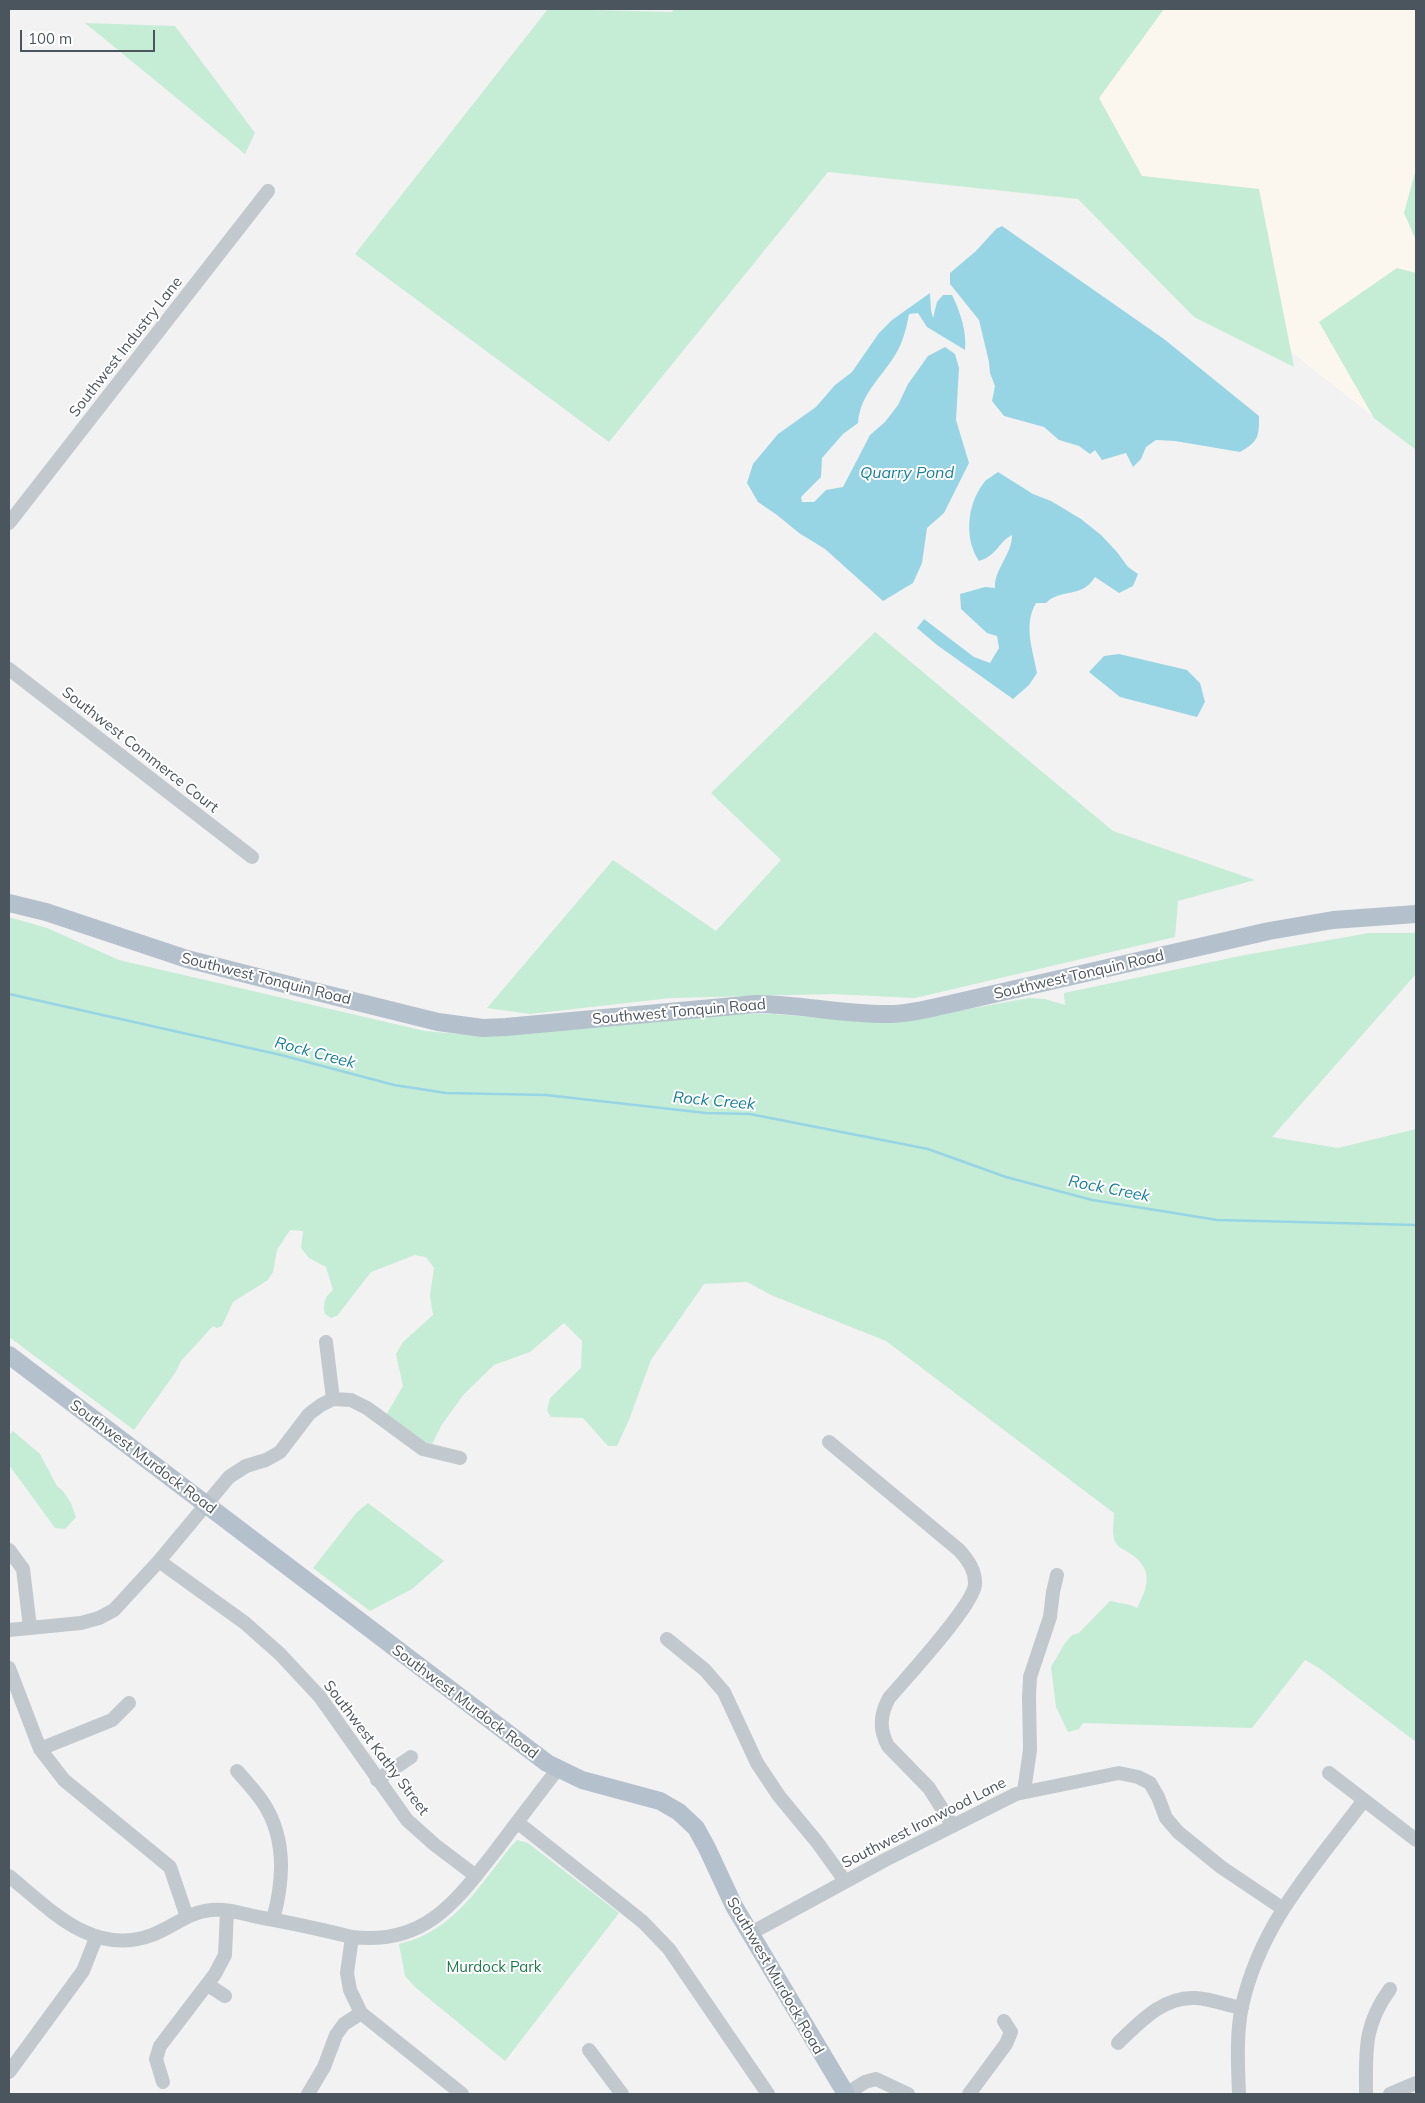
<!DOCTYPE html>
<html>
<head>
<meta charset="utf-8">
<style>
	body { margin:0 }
	#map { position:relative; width:1425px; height:2103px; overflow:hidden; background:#f3f2f2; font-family:Mulish,sans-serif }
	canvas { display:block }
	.frame { position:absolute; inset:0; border:10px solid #4b555d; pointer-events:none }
	.scale { position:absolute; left:20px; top:30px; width:135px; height:22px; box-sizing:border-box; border:2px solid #4b555d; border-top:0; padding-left:6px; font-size:15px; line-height:18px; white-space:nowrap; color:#4b555d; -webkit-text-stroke:4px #fff; paint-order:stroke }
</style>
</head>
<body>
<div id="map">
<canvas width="1425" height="2103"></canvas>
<div class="frame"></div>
<div class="scale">100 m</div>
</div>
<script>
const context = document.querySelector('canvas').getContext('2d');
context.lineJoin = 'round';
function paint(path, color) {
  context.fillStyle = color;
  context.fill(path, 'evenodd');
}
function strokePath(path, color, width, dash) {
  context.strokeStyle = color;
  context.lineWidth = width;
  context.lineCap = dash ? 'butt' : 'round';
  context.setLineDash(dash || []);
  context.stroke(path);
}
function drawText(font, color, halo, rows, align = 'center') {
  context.font = font + ' Mulish,sans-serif';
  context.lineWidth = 4;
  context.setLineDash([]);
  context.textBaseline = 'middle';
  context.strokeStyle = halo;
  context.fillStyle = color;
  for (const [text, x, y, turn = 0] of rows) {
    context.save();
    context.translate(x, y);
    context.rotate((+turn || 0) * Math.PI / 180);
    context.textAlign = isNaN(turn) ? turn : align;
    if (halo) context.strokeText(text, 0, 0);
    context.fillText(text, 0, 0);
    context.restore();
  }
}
paint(new Path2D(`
	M1164 9H1416V450L1291 352 1259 189 1142 176 1099 98Z`), '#fbf7ee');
paint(new Path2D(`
	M548 9 672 12 674 9H1164L1099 98 1142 176 1259 189 1294 367 1194 317 1078 199 828 172 609 442 355 254Z
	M85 23 175 26 255 133 245 154Z
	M1416 169V240L1404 213Z
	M1397 268 1416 273V450L1374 418 1319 322Z
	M875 632 1113 831 1255 880 1178 901 1175 937 915 998 833 994 671 998 530 1014 487 1008 613 860 716 931 781 860 711 793Z
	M9 917 47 928 119 960 425 1031 473 1035H511L724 1014H772L892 1023 1029 998 1045 999 1065 1005 1064 993 1245 955 1369 933H1416V974L1272 1137 1338 1148 1416 1129V1742L1319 1668 1305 1660 1252 1728 1083 1723 1079 1729 1068 1732 1056 1707 1051 1667 1065 1643 1072 1635 1079 1633 1110 1601 1130 1605 1137 1608C1148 1587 1154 1570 1131 1554 1126 1550 1119 1549 1116 1543 1111 1536 1114 1521 1114 1513L886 1341 771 1295 747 1282 704 1284 651 1360 629 1420 617 1446H608L583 1418 551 1417 547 1410 550 1398 581 1368 582 1341 564 1323 530 1352 494 1365 464 1394 441 1426 432 1444 424 1442 386 1415 403 1386 396 1354 403 1342 433 1315 430 1296 434 1268 426 1257 415 1255 371 1272 337 1316 331 1318 325 1314C323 1304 324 1297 333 1290L326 1267 309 1258 301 1248 303 1231 290 1230 277 1250 273 1272 268 1280 233 1302 222 1326 217 1328 213 1326 181 1361 175 1373 134 1430 9 1337Z
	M13 1431 40 1454 57 1486 63 1491 71 1503 76 1517 65 1529 55 1528 9 1465V1436Z
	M368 1503 444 1561 412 1589 370 1611 313 1568 357 1512Z
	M517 1840 528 1843 619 1913 505 2061 416 1988 405 1976 399 1944C444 1934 469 1901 495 1867 502 1858 509 1848 517 1840Z`), '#c5ecd4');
paint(new Path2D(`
	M1002 226 1164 339 1259 416C1259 437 1259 441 1240 452L1175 441 1156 440 1146 447 1141 459 1133 467 1126 453 1102 460 1095 450 1090 454 1079 446 1059 440 1044 427 1004 416 992 401 995 386 990 373 989 362 979 320 950 284V273L976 251 996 229Z
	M930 293 931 310 933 318 937 302 943 295H952C960 311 967 332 965 350L927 327 918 313 909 314C907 325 904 338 899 348 886 374 860 392 858 423L843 434 822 458 821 477 801 497 802 502H814L826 490 843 487 870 435 885 422 898 405 908 384 928 356 945 347 955 354 959 368 956 420 969 463 944 513 927 528 922 563 913 583 883 601 825 549 799 533 777 515 758 502 747 483 753 464 778 434 816 407 835 385 852 372 879 333 892 320Z
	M998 472 1033 494 1051 501 1081 519 1101 535 1117 552 1128 567 1138 574 1133 586 1119 593 1095 577C1082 599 1060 588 1046 603H1036C1023 625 1033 650 1037 673L1029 685 1013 699 937 645 917 628 924 619 974 657 990 663 999 648 997 636 987 633 961 609 960 594 985 587 995 588C994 569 1012 555 1012 535 998 542 998 555 979 561 964 539 967 505 983 484 986 479 993 476 998 472Z
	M1119 654 1187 670 1200 683 1205 702 1197 717 1120 697 1089 672 1104 656Z`), '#97d5e4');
strokePath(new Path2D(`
	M9 994 281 1055 394 1085 446 1093 546 1095 706 1113 750 1114 928 1149 1006 1177 1092 1200 1168 1212 1217 1220 1416 1225`), '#97d5e4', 2.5);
strokePath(new Path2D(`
	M9 523 268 191
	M9 669 252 857
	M326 1342 333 1399
	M829 1442 959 1550C968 1560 976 1571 975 1585 972 1607 907 1677 889 1698 880 1715 879 1729 888 1746L929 1788 953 1826
	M9 1550 23 1569 30 1627
	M159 1561 245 1623 280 1654 320 1697 407 1820 435 1845 476 1876
	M9 1630 81 1623 99 1618 114 1610 159 1561 229 1477 246 1466 266 1460 280 1452 309 1414 321 1405 333 1399 351 1400 367 1408 423 1449 460 1458
	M667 1639 705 1670 724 1692 757 1763 779 1796 817 1842 845 1881
	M9 1668 40 1749 64 1780 170 1867 187 1917
	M40 1749 112 1720 129 1703
	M237 1771C246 1781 255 1791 262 1801 286 1836 284 1880 273 1919
	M1329 1773 1416 1840
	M377 1780 411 1757
	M1024 1791 1030 1750 1029 1697 1030 1677 1050 1617 1053 1592 1057 1575
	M517 1822 613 1898 643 1922 669 1949 768 2094
	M9 1876C51 1910 93 1957 152 1935 172 1928 188 1912 211 1910 228 1908 246 1915 263 1918 293 1923 323 1930 352 1937 426 1946 457 1900 497 1849 517 1822 537 1796 557 1770
	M751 1933 885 1860 1016 1794 1119 1773 1138 1777 1150 1783 1158 1797 1166 1818 1178 1832 1221 1867 1282 1908
	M352 1937 347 1973 350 1990 361 2013 462 2094
	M208 1985 225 1996
	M1118 2043C1140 2022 1163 1996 1196 1998 1211 1999 1227 2005 1242 2008
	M589 2050 622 2094
	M9 2072 83 1971 96 1938
	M163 2082 156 2059 160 2046 215 1974 225 1955 227 1911
	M308 2094 324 2067 336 2035 344 2024 361 2013
	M846 2094 865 2082 876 2079 908 2094
	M969 2094 1006 2044 1011 2032 1004 2021
	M1239 2094C1238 2066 1236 2034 1242 2006 1261 1922 1314 1867 1364 1800
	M1366 2094C1366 2051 1363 2026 1390 1989
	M1390 2094 1416 2083`), '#c1c9ce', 14);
strokePath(new Path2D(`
	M9 903 46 912 187 959 293 986 438 1022 483 1028 506 1027 756 1004C800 1004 845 1015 889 1014 910 1014 930 1008 950 1004L1269 931 1333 920 1416 914
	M9 1355 547 1763 582 1780 660 1801 679 1812 696 1828 707 1848 734 1906 846 2094`), '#b4c1cd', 18);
drawText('15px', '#4b555d', '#fff', [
	["Southwest Industry Lane",126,347,-52],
	["Southwest Commerce Court",140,750,38],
	["Southwest Tonquin Road",1079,975,-13],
	["Southwest Tonquin Road",266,979,14],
	["Southwest Tonquin Road",679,1012,-5],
	["Southwest Murdock Road",143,1457,37],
	["Southwest Murdock Road",465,1702,37],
	["Southwest Kathy Street",376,1748,53],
	["Southwest Ironwood Lane",924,1823,-27],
	["Southwest Murdock Road",775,1976,60]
]);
drawText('15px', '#21794c', '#fff', [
	["Murdock Park",494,1967]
]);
drawText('italic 16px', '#1a8099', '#fff', [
	["Quarry Pond",907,473],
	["Rock Creek",315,1053,15],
	["Rock Creek",714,1101,5],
	["Rock Creek",1109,1189,11]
]);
</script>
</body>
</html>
